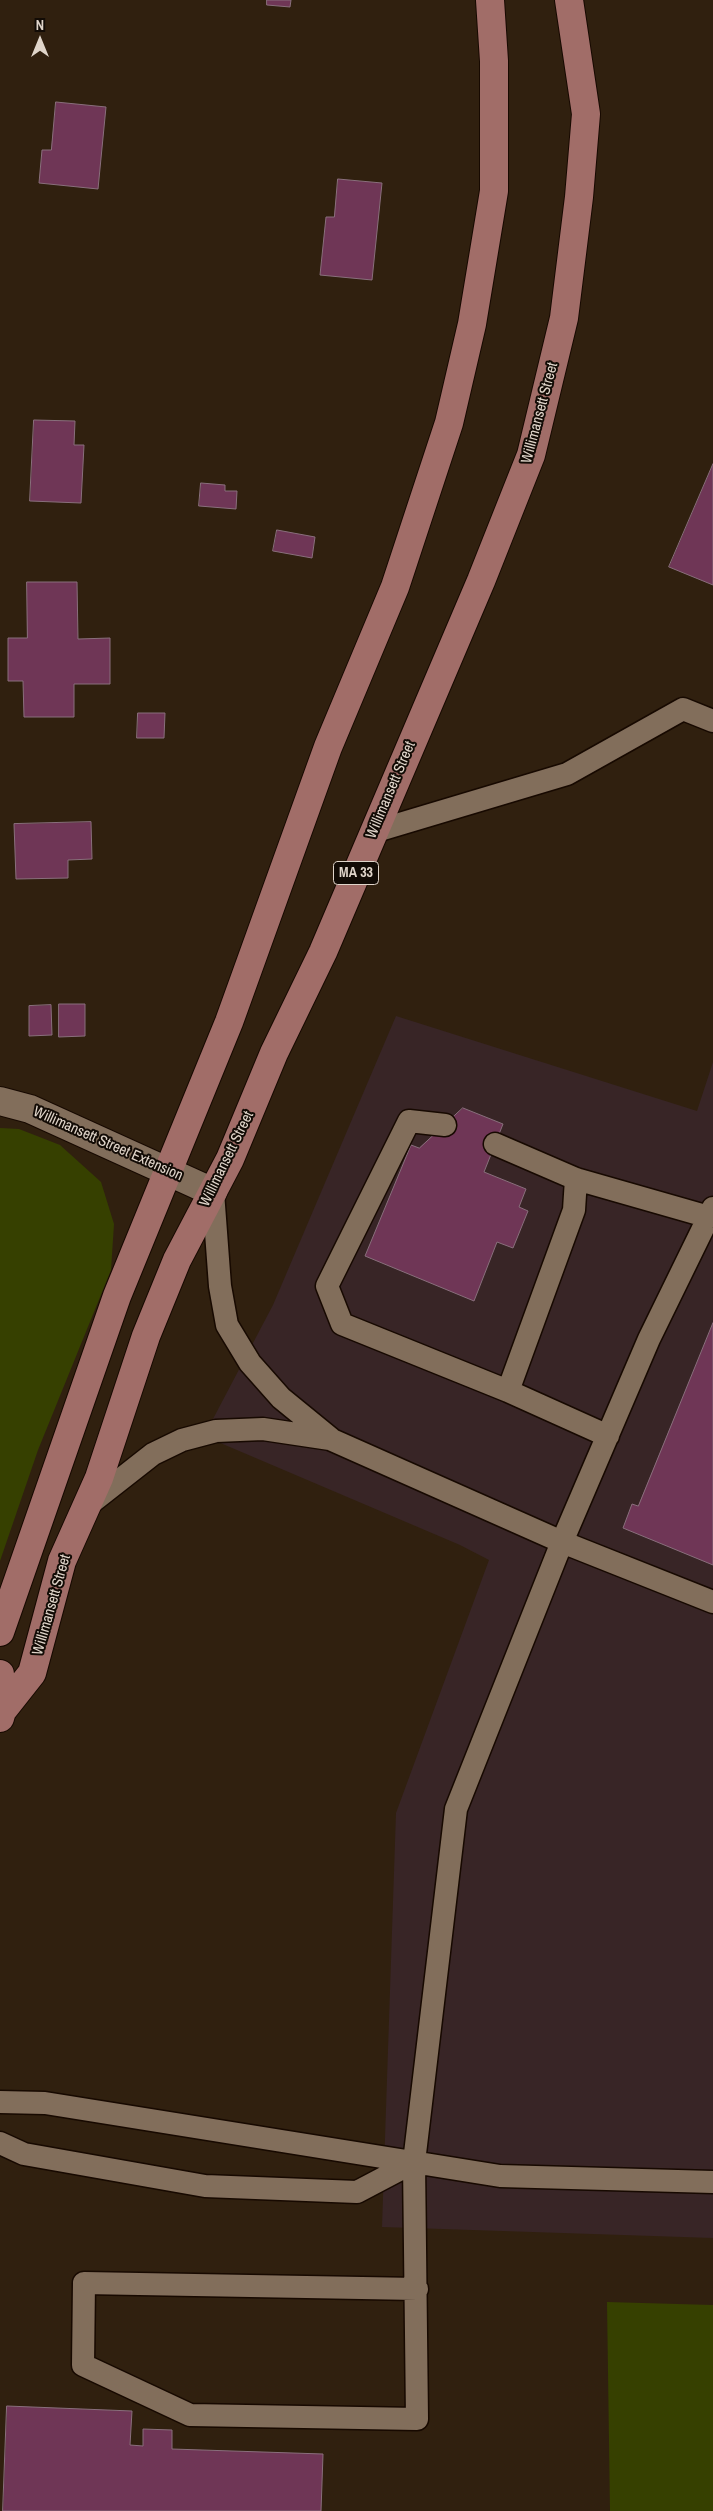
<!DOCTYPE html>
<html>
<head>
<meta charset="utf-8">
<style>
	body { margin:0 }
	#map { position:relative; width:713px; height:2511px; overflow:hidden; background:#30200f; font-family:"Archivo Narrow",sans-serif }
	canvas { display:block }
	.north { position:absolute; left:15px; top:15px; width:50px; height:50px; -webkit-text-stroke:4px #120b05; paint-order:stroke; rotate:0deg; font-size:14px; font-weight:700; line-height:20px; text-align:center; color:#e0d5ca }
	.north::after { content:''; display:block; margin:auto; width:18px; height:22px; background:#e0d5ca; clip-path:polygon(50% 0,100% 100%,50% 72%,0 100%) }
</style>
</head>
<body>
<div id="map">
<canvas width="713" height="2511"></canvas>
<div class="north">N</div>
</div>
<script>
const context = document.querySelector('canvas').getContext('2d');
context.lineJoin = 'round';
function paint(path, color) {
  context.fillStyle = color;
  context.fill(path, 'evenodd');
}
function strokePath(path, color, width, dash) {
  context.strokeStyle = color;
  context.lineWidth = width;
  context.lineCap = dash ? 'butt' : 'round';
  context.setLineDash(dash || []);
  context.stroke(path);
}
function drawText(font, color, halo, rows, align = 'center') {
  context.font = font + ' "Archivo Narrow",sans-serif';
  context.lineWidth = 4;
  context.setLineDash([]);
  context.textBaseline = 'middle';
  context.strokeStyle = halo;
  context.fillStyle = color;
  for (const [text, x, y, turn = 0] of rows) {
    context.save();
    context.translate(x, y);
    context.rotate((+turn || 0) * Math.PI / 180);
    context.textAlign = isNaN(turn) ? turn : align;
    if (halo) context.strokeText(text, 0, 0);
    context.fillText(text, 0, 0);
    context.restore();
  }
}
paint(new Path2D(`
	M396 1016 697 1111 713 1062V2238L382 2227 396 1813 489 1560 460 1545 204 1436 273 1305Z`), '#382526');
paint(new Path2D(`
	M0 1128 19 1129 60 1145 101 1182 114 1224 111 1270 38 1450 0 1561Z
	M607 2302 713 2305V2511H610Z`), '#364000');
const building = new Path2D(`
	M267 0H291L290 7 267 5Z
	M56 102 106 107 98 189 39 183 42 150H51Z
	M338 179 382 183 372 280 320 275 326 217H334Z
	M34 420 75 421 74 445H84L81 503 30 501Z
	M713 464V585L669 567Z
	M201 483 225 485V491H237L236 509 199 506Z
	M277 530 315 537 312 558 273 551Z
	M27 582H77L78 639 110 638V684H74V717H24L23 681H8V638H27Z
	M138 713H165L164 738H137Z
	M91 822 92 859 68 860V878L16 879 14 824Z
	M59 1004H85V1036L59 1037Z
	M51 1005 52 1035 29 1036V1006Z
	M463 1108 503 1124 484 1172 526 1189 519 1207 528 1211 513 1248 497 1242 474 1301 365 1256 411 1145 419 1148Z
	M713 1323V1565L623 1528 632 1504 638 1506Z
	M7 2406 132 2411 130 2445 143 2446V2429L172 2430V2449L323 2454 321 2511H3Z`);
paint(building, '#6f3656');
strokePath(building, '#896f7c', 1);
const service = new Path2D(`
	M373 832 567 774 683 709 713 721
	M445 1125 409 1121 327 1286 342 1324 508 1391 608 1436
	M495 1144 576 1179 709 1217
	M213 1192 220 1286 227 1325 250 1363 281 1398 330 1438
	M508 1391 574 1210 576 1179
	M88 1505 153 1454 182 1440 216 1431 263 1429 330 1439 562 1542 713 1602
	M0 2102 45 2103 500 2176 713 2182
	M0 2143 24 2154 205 2186 357 2192 414 2162
	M417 2289 84 2283 83 2365 190 2415 417 2419 414 2162 456 1809 562 1542 649 1339 713 1208`);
const minor = new Path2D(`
	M0 1101 30 1109 213 1192`);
const primary = new Path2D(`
	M0 1632 117 1296 229 1022 328 747 395 587 449 423 472 324 494 191V61L490 0
	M0 1674 2 1711
	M0 1718 2 1711 32 1673 62 1561 99 1478 146 1336 177 1260 230 1159 274 1053 323 952 481 581 531 455 564 318 579 197 586 114 569 0`);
strokePath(service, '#170900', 25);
strokePath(minor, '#170900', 30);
strokePath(primary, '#170900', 30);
strokePath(service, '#826e5b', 22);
strokePath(minor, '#826e5b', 28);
strokePath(primary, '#a16d68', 28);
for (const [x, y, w] of [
	[356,873,45]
]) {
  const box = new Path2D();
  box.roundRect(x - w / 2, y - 11.5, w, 23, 4);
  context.fillStyle = '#120b05';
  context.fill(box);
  strokePath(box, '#e0d5ca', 1);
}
drawText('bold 14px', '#e0d5ca', null, [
	["MA 33",356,873]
]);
drawText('15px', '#e0d5ca', '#120b05', [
	["Willimansett Street",540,413,-75],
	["Willimansett Street",391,790,-67],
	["Willimansett Street Extension",108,1144,24],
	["Willimansett Street",227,1159,-64],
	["Willimansett Street",52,1605,-74]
]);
</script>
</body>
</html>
